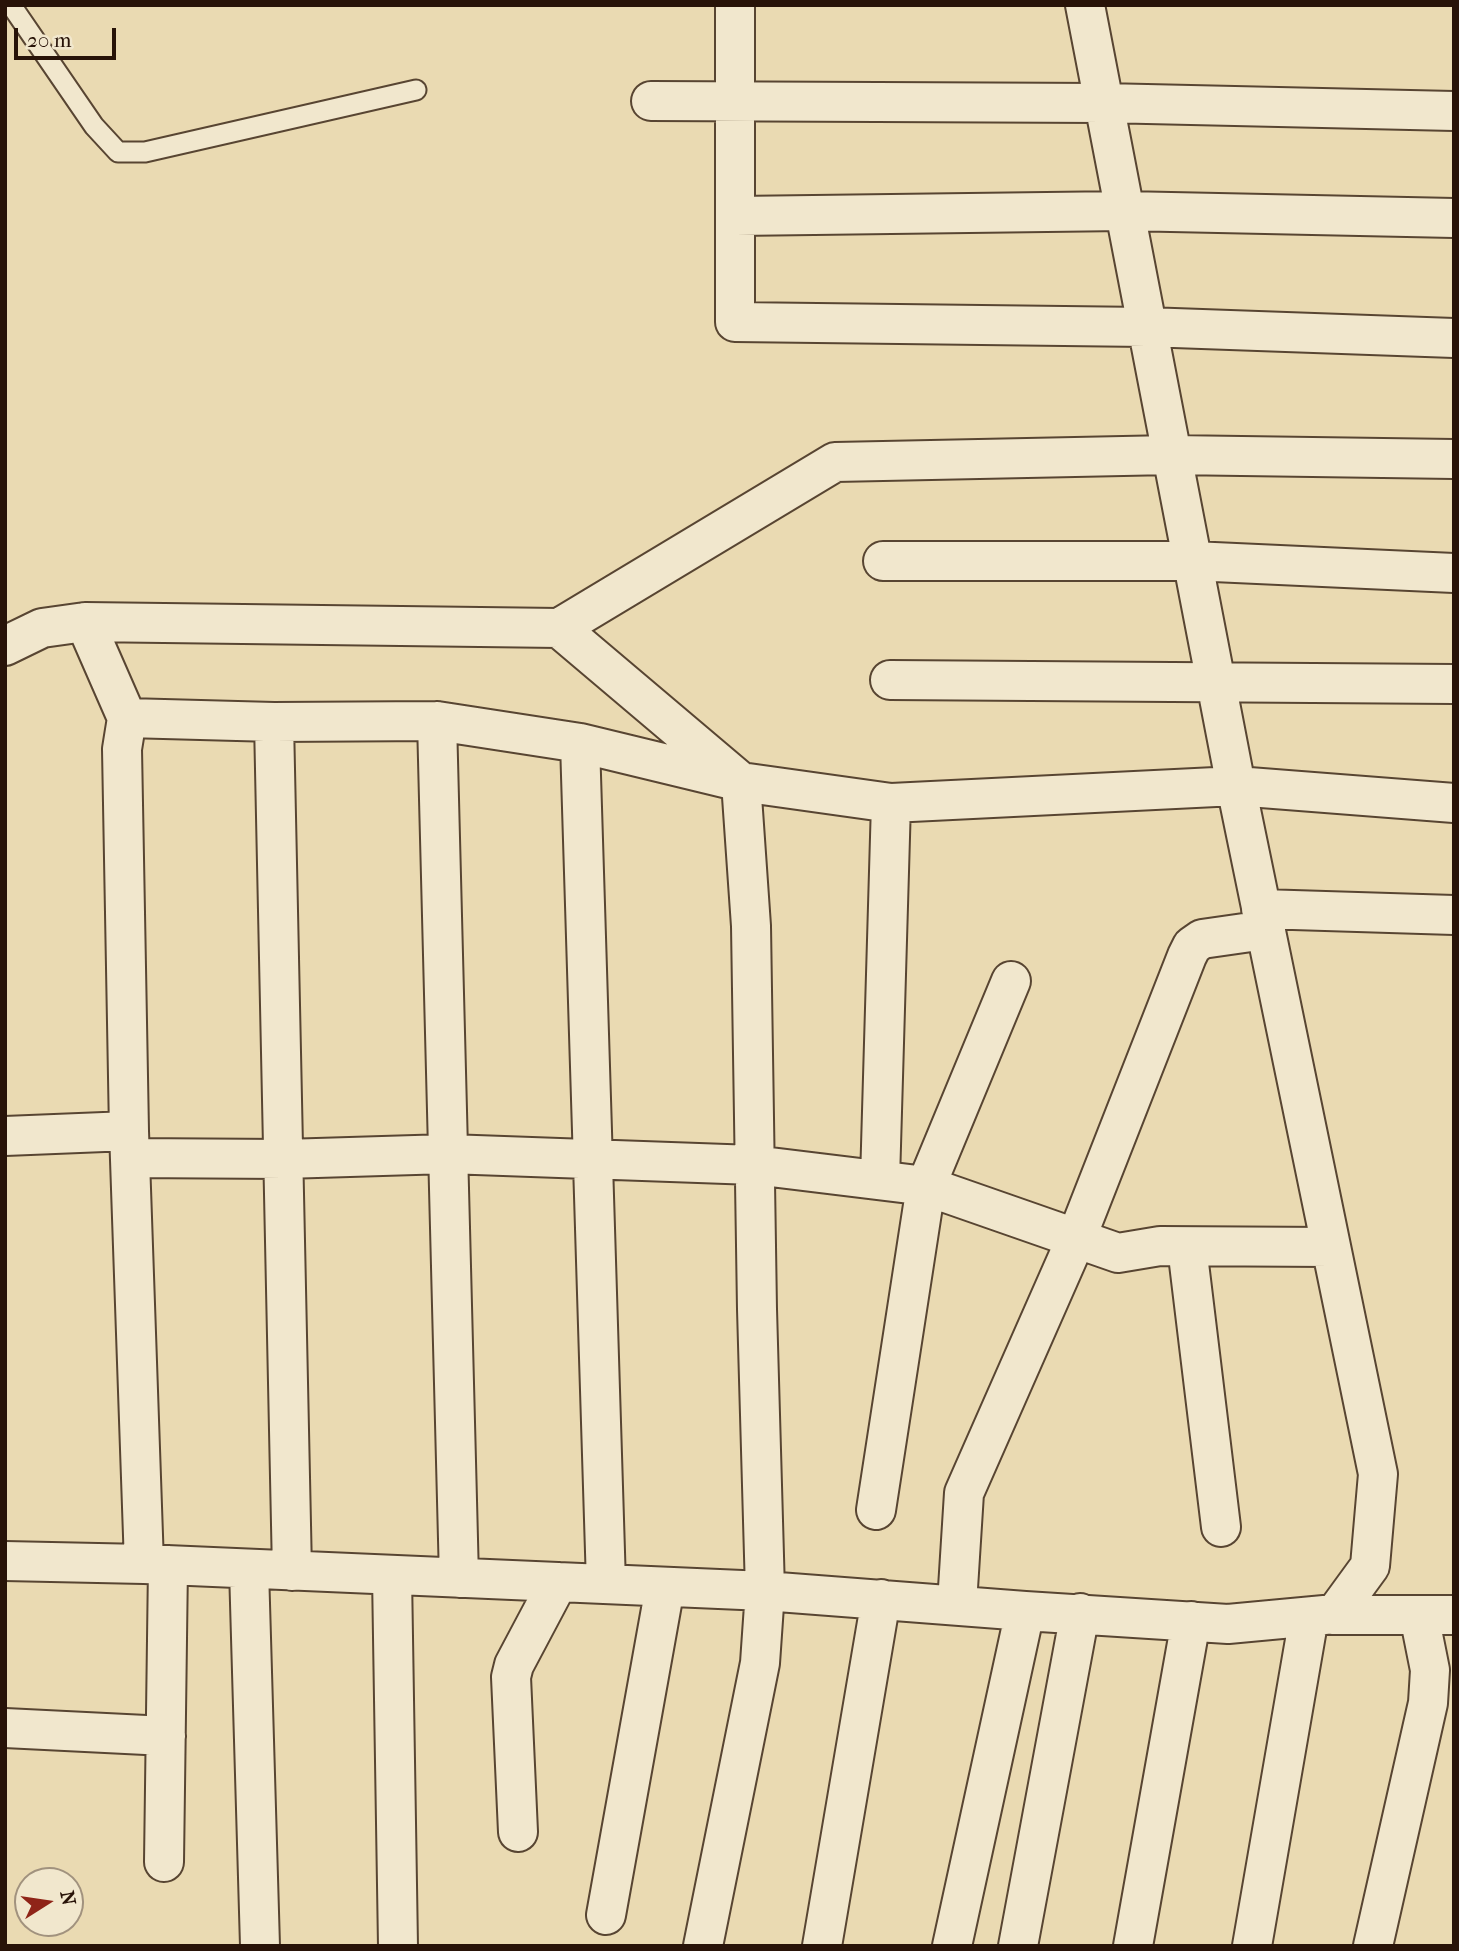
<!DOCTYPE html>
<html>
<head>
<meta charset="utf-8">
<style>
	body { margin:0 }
	#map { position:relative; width:1459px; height:1951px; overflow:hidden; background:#eadab2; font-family:"IM FELL French Canon",serif }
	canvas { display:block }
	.frame { position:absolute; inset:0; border:7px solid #281308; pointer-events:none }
	.north { position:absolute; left:14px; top:1867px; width:70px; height:70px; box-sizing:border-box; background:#f1e7cd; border:2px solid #a1927e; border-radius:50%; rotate:78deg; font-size:19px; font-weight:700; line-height:28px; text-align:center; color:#281308 }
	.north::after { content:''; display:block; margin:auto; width:24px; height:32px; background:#8f2418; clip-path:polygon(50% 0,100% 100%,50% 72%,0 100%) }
	.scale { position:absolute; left:14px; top:28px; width:102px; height:32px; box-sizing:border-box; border:4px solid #281308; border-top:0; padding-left:9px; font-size:21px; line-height:24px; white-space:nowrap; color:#281308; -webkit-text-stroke:5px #f1e7cd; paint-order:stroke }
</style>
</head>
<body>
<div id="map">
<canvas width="1459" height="1951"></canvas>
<div class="frame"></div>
<div class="north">N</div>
<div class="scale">20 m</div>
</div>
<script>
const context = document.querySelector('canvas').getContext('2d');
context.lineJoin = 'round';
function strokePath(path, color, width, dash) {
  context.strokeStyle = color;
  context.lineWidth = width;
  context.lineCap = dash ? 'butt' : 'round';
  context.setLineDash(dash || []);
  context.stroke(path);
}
const lane = new Path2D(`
	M11 5 94 126 118 152H145L416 90`);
const street = new Path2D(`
	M735 5V322L1146 327 1454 338
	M651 101 1103 103 1454 111
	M736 216 1124 211 1454 218
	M883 561H1192L1454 573
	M85 622 559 628
	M5 646 42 628 85 622 127 718 122 749 129 1131 144 1564
	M890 680 1454 684
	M127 718 274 722 437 721 580 743 741 782 891 803 1236 786 1454 803
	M437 721 459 1578
	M274 722 292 1571
	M580 743 606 1584
	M1261 909 1454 915
	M5 1136 129 1131
	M130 1158 284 1159 448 1154 754 1165 926 1186 1118 1253 1160 1246 1330 1247
	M880 1180 891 803
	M1187 1247 1221 1527
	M876 1510 926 1186 1011 981
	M5 1561 144 1564 765 1591 1025 1611 1228 1624 1335 1614 1370 1566 1378 1474 1236 786 1085 5
	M249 1569 260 1946
	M392 1575 398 1946
	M957 1604 964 1493 1076 1239 1187 956 1192 946 1202 939 1265 930
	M1332 1615H1454
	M5 1728 166 1736
	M518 1832 511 1677 514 1665 558 1582
	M164 1862 168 1565
	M606 1915 665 1587
	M703 1946 760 1663 765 1591 757 1309 751 926 741 782 559 628 835 462 1171 455 1454 459
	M822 1946 881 1599
	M952 1946 1025 1611
	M1018 1946 1080 1613
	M1133 1946 1191 1621
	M1252 1946 1309 1617
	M1373 1946 1428 1703 1430 1670 1419 1615`);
strokePath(lane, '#584532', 23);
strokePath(street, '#584532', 42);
strokePath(lane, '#f1e7cd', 19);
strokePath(street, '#f1e7cd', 38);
</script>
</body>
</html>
